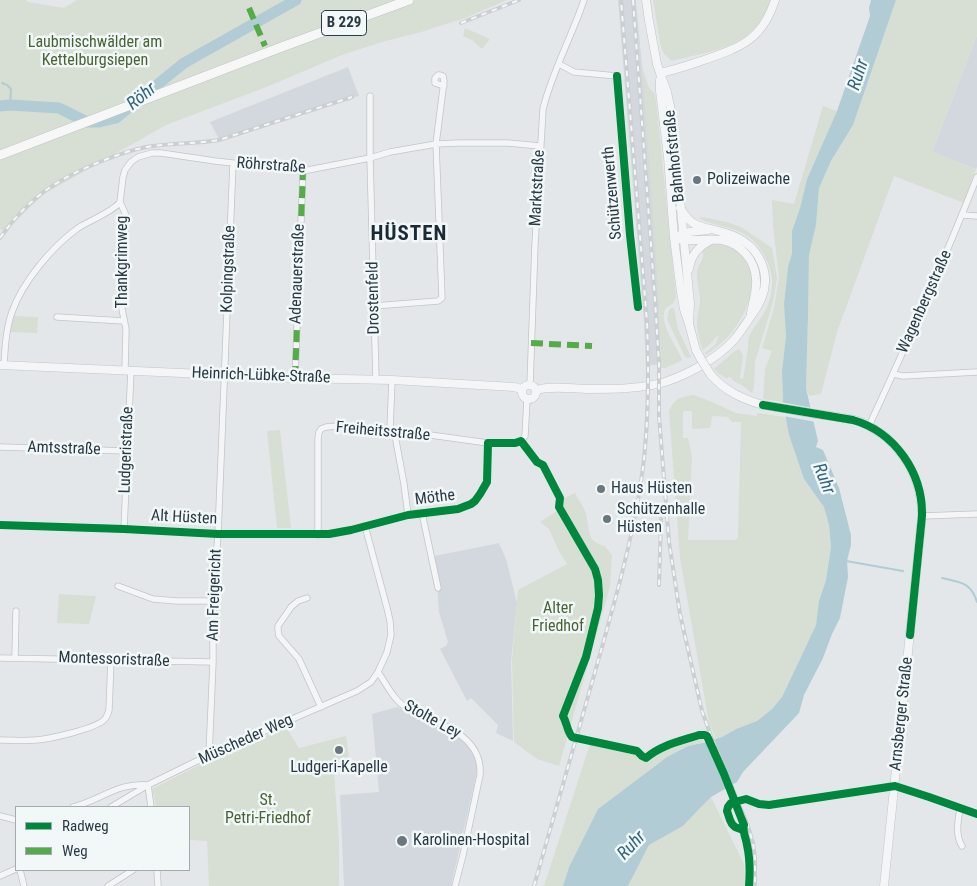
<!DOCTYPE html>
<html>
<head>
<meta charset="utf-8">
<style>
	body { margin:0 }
	#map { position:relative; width:977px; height:886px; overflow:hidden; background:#e4e7e9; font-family:"Roboto Condensed",sans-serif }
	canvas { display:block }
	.legend { position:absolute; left:15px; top:806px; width:175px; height:65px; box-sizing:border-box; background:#f2f7f8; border:1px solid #a2abb0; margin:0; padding:6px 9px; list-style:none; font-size:15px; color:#293a45 }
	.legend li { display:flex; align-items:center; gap:10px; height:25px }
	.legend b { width:25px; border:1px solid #a2abb0 }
</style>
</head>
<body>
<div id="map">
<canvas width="977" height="886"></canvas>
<ul class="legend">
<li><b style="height:6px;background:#00873e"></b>Radweg</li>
<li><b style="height:6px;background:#53ac47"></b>Weg</li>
</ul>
</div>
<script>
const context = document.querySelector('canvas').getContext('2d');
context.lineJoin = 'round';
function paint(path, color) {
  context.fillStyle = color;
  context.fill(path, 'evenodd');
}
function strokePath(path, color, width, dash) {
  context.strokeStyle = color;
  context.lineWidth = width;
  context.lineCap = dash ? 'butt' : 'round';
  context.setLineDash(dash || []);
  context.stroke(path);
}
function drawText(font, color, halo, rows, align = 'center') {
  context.font = font + ' "Roboto Condensed",sans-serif';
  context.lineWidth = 5;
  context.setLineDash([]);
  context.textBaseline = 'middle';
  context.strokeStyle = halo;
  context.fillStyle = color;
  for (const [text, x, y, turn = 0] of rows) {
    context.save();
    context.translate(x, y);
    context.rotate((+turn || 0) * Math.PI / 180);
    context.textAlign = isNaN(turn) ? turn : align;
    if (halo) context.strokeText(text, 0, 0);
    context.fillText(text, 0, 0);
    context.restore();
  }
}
paint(new Path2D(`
	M618 0H636L648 133 659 300 661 364 646 366 644 322Z
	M977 35V167L976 169 932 152Z
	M348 67 359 96 220 141 210 122Z
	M499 543 506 559 517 603 511 661 513 741 496 733 498 725 471 698 467 701 440 649 446 646 448 642 439 612 435 556Z
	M397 707 454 732 464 740 473 751 478 767 451 886H344L340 795 379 792 372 714Z`), '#d2d8dd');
paint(new Path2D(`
	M0 0H26L28 2 64 8 77 0H507L465 18 421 32 382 42 342 55 269 86 166 125 44 194 4 232 0 229Z
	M653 0H771C759 46 711 51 672 61L664 54 661 48Z
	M896 0H977V35L932 152 976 169 964 203 894 176 837 332 821 394 809 396 806 388 808 317 809 255 816 225 819 188 831 161 853 125Z
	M465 28 490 39 482 49 472 40 463 36Z
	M642 67 649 88 655 94 659 129 676 297C675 300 674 303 672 304 668 307 665 307 664 313 661 325 677 348 682 359L681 361 665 368H661L659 300Z
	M823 106 837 111 807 179 800 208 792 231V253L788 267 784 304 786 336 782 371 783 402 763 399 765 369 772 351 762 348 774 308 779 277 773 226 772 200 794 204Z
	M702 217 727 222 741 227 772 248 777 278 773 302 755 362 754 387 752 393 743 386 732 380V378L728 377V379L719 374 714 369 736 350 739 349 742 353 743 355 740 378 743 379C745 369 746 358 748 348 748 345 748 340 749 337 752 328 761 320 765 311 769 303 772 293 772 284 773 268 762 247 749 237 734 226 715 227 699 218Z
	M712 244C723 243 732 246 741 254 764 274 748 312 732 332 725 341 715 348 706 355L705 353 715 345 719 336 716 337 710 344 703 350C700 341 697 333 697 323 697 315 700 307 700 300 699 290 697 281 697 272 698 264 706 258 702 251L708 246Z
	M671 308H674L678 329 691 357 689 358 685 357 667 319 669 310Z
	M14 316 38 317 37 333 10 332Z
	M694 395 712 402 736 413 757 416V413L785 417 789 435 804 479 824 507 829 525 831 547 826 580 819 601 816 625 782 697 772 709 757 721 736 729 722 737 716 739 709 723 680 558 669 411C675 398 679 397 694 395ZM683 411H692V429L709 428 711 425 712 416 728 417 732 422H741L738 538 735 540H688L692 457 688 438H683Z
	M280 430 291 528H277L267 431Z
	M575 493C578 499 584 507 586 514 590 529 586 542 605 546L612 555 610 586 606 601 559 766 537 759 514 742 512 660 518 590 567 564 559 551 549 529 540 522 560 509 563 499Z
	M59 594 96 596 89 624 57 623Z
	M286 727 299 748 346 736 349 758 333 760 339 841V886H209L207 841 189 840V807H156L154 796 152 789 203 763Z
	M701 736 704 742 688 746 667 757 598 809 569 867 563 886H544L590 744 636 752 645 760 667 749Z
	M711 797 744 864 745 886H628L649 845 683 826 701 807Z`), '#d7ded4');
paint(new Path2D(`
	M871 0H896L853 125 831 161 819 188 816 225 809 255 808 317 806 388 818 441 816 447 823 450 839 488 851 535V545L847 561 848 577 840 618 832 634 823 658 804 695 799 713 743 772 737 782 711 797 701 807 683 826 649 845 628 886H563L569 867 598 809 667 757 688 746 707 742 722 737 736 729 757 721 772 709 782 697 816 625 819 601 826 580 831 547 829 525 824 507 804 479 789 435 787 425 783 402 782 371 786 336 784 304 788 267 792 253V231L800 208 807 179 837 111 870 16 869 8Z`), '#b1ccd5');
paint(new Path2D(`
	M780 402 813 408 816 422 783 416Z`), '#e4e7e9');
strokePath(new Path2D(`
	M2 83 7 85 11 89 10 105
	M846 561 903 571
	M942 578C960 582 971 582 977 602`), '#b1ccd5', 2);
strokePath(new Path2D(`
	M0 106 10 105 59 108 87 122H99L116 118 184 63 296 0`), '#b1ccd5', 11);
const minor = new Path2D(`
	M559 64 574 72 617 76 630 235 638 307
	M370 96V158L376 380
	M963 215 977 216
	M374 306 438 301 442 298 436 144 444 81 443 76 440 75H438L435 78V83L444 86
	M57 317 124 321
	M4 365C5 347 6 329 12 312 23 281 52 247 78 228 89 221 114 211 120 202
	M125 370 126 329 122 309 126 218 125 213 120 202 123 177 125 170 131 162 138 157 152 153H161L215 161 303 171 370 158 390 152 436 144 458 143H508L540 146
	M893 374 903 376 977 372
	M295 378 303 171
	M530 385 535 244 543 109C552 72 572 36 584 0
	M869 426C907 344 944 261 977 177
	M390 430 392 380
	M394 430 404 484 408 515
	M0 447 127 451
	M422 513 438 588
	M922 516 977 514
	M0 525 124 529 218 534H329L351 530 408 515 458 509 471 504 475 501 480 494 487 482 488 443
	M124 529 131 370
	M318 535V439L319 432 321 429 326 427 338 426 394 430 488 443H518L523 439 525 436 527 399
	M118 586 153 599 177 601H213
	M307 598 298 601 291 607 278 626V630L279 636 299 659 321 707
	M15 657 16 611
	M0 658 213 662
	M378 672C387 685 394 701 408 709 437 723 483 734 480 775L463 855 455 886
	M0 740C12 740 24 741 36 740 50 739 94 729 104 720 107 717 108 714 109 710L111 660
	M209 755 213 662V601L218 534 233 163
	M148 785 151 807
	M769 805 895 786 929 797 977 814
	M73 807C101 800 118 782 148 785
	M111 807 148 785 209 755 357 691 371 682 378 672 387 652 391 635 390 621 387 608 365 526
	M960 809C958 820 955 835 962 846
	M0 816 16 820
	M20 870 24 886
	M157 870 158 886
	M0 876 16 869
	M108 886 133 870`);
const tertiary = new Path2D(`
	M646 0 649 21 657 64 660 73 667 92 672 115 690 304 689 324
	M660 73C675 70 689 65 704 60 741 47 762 40 775 0
	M660 80V91L668 157 674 238 681 292 684 309 689 324 696 350
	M680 235 689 232 708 230
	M679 239C693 242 708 238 722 240 741 244 755 260 756 279 757 290 753 302 751 313
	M689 269C691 255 698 247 711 240
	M0 365 295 378 392 380 514 387 522 389
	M711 375C725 391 742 399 763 405 783 408 803 412 823 415 836 417 849 418 861 422 871 426 879 432 887 438 910 459 922 485 922 516L884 886
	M522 392a7 7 0 1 1 14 0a7 7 0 1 1-14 0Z
	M536 390C553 385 572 389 589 389 614 389 641 389 665 382 689 374 716 359 733 341 740 333 745 325 751 316 765 298 771 278 758 256 747 238 730 234 711 229 705 228 698 226 693 223 687 219 684 214 680 208`);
const primary = new Path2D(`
	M0 155 279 48 409 0`);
strokePath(minor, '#c2c5c7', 7);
strokePath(tertiary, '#c2c5c7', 9);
strokePath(primary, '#c0c5c7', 10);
strokePath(minor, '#f3f5f6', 5.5);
strokePath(tertiary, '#f3f5f6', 8);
strokePath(primary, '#f7f7f7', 9);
const rail = new Path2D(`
	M633 0 655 300 659 364V416L669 542 680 614 702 711 711 736 748 826 753 843 755 858V886
	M461 23 519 0
	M0 238C28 198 57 179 102 161 117 155 131 150 146 147 170 143 195 144 219 140L352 97
	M659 585 661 519
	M534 886C554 815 575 743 595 672 612 611 630 550 640 488 649 434 649 378 647 322L621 0`);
strokePath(rail, '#cccfd1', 4);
strokePath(rail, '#f2f7f8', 2, [5.5]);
const tertiaryBridge = new Path2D(`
	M696 350 702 361 711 375`);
strokePath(tertiaryBridge, '#c2c5c7', 9, []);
strokePath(tertiaryBridge, '#f3f5f6', 8);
strokePath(new Path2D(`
	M249 8 265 46
	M531 343 592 346
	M295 378 303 171`), '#53ac47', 6, [12, 6]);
strokePath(new Path2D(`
	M617 76 630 235 638 307
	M763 405 853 420C895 432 923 473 922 516L910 635
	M0 525 124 529 218 534H329L351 530 408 515 458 509 471 504 475 501 480 494 487 482 488 443H515L521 441 537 462 543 465 560 498 559 507 595 569 598 580 599 595 598 608 586 657 563 716C567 723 567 731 572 737L637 751 642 756 646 758C661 745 681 741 699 735H705L707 736 724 774 744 825C742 832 746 837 747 845 750 858 750 872 749 886
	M743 830 735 827 732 824 730 820 727 811 728 807 731 803 746 799 759 804 769 805 895 786 929 797 977 814`), '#00873e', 8);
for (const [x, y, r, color] of [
	[697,180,5,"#6a777e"],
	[601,489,5,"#6a777e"],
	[607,519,5,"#6a777e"],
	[339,750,5,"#6a777e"],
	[402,841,6,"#6a777e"]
]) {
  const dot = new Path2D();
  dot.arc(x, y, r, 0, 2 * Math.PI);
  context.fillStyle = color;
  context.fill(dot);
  strokePath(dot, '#f2f7f8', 2);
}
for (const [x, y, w] of [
	[344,23,45]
]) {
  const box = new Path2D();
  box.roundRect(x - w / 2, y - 12.5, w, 25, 4);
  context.fillStyle = '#f2f7f8';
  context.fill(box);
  strokePath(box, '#293a45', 1);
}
drawText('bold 15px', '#293a45', null, [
	["B 229",344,23]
]);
drawText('16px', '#496235', '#f2f7f8', [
	["Laubmischwälder am",95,43],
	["Kettelburgsiepen",95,61],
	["Alter",558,609],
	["Friedhof",558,627],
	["St.",268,801],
	["Petri-Friedhof",268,819]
]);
drawText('16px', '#293a45', '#f2f7f8', [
	["Bahnhofstraße",675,156,-96],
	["Röhrstraße",271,166,4],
	["Marktstraße",538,188,-87],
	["Schützenwerth",613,193,-95],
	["Thankgrimweg",123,262,-90],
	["Kolpingstraße",229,269,-88],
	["Adenauerstraße",298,274,-88],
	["Drostenfeld",374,298,-91],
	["Wagenbergstraße",925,302,-66],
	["Heinrich-Lübke-Straße",261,376,2],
	["Freiheitsstraße",383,432,5],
	["Amtsstraße",64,449,2],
	["Ludgeristraße",127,450,-88],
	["Möthe",435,498,-7],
	["Alt Hüsten",184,518,3],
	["Am Freigericht",215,595,-88],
	["Montessoristraße",114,660,2],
	["Arnsberger Straße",902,714,-84],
	["Stolte Ley",432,720,29],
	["Müscheder Weg",246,740,-24]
]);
drawText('16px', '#293a45', '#f2f7f8', [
	["Polizeiwache",707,180],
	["Haus Hüsten",611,489],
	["Schützenhalle",617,510],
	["Hüsten",617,528],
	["Ludgeri-Kapelle",339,768,"center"],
	["Karolinen-Hospital",413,841]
], 'left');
drawText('italic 18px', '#30667c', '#f2f7f8', [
	["Ruhr",859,75,-72],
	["Röhr",142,97,-39],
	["Ruhr",823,479,68],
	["Ruhr",632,846,-47]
]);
context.letterSpacing = '1px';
drawText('bold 21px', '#1b2b36', '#f2f7f8', [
	["HÜSTEN",409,235]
]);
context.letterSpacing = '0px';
</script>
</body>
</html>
